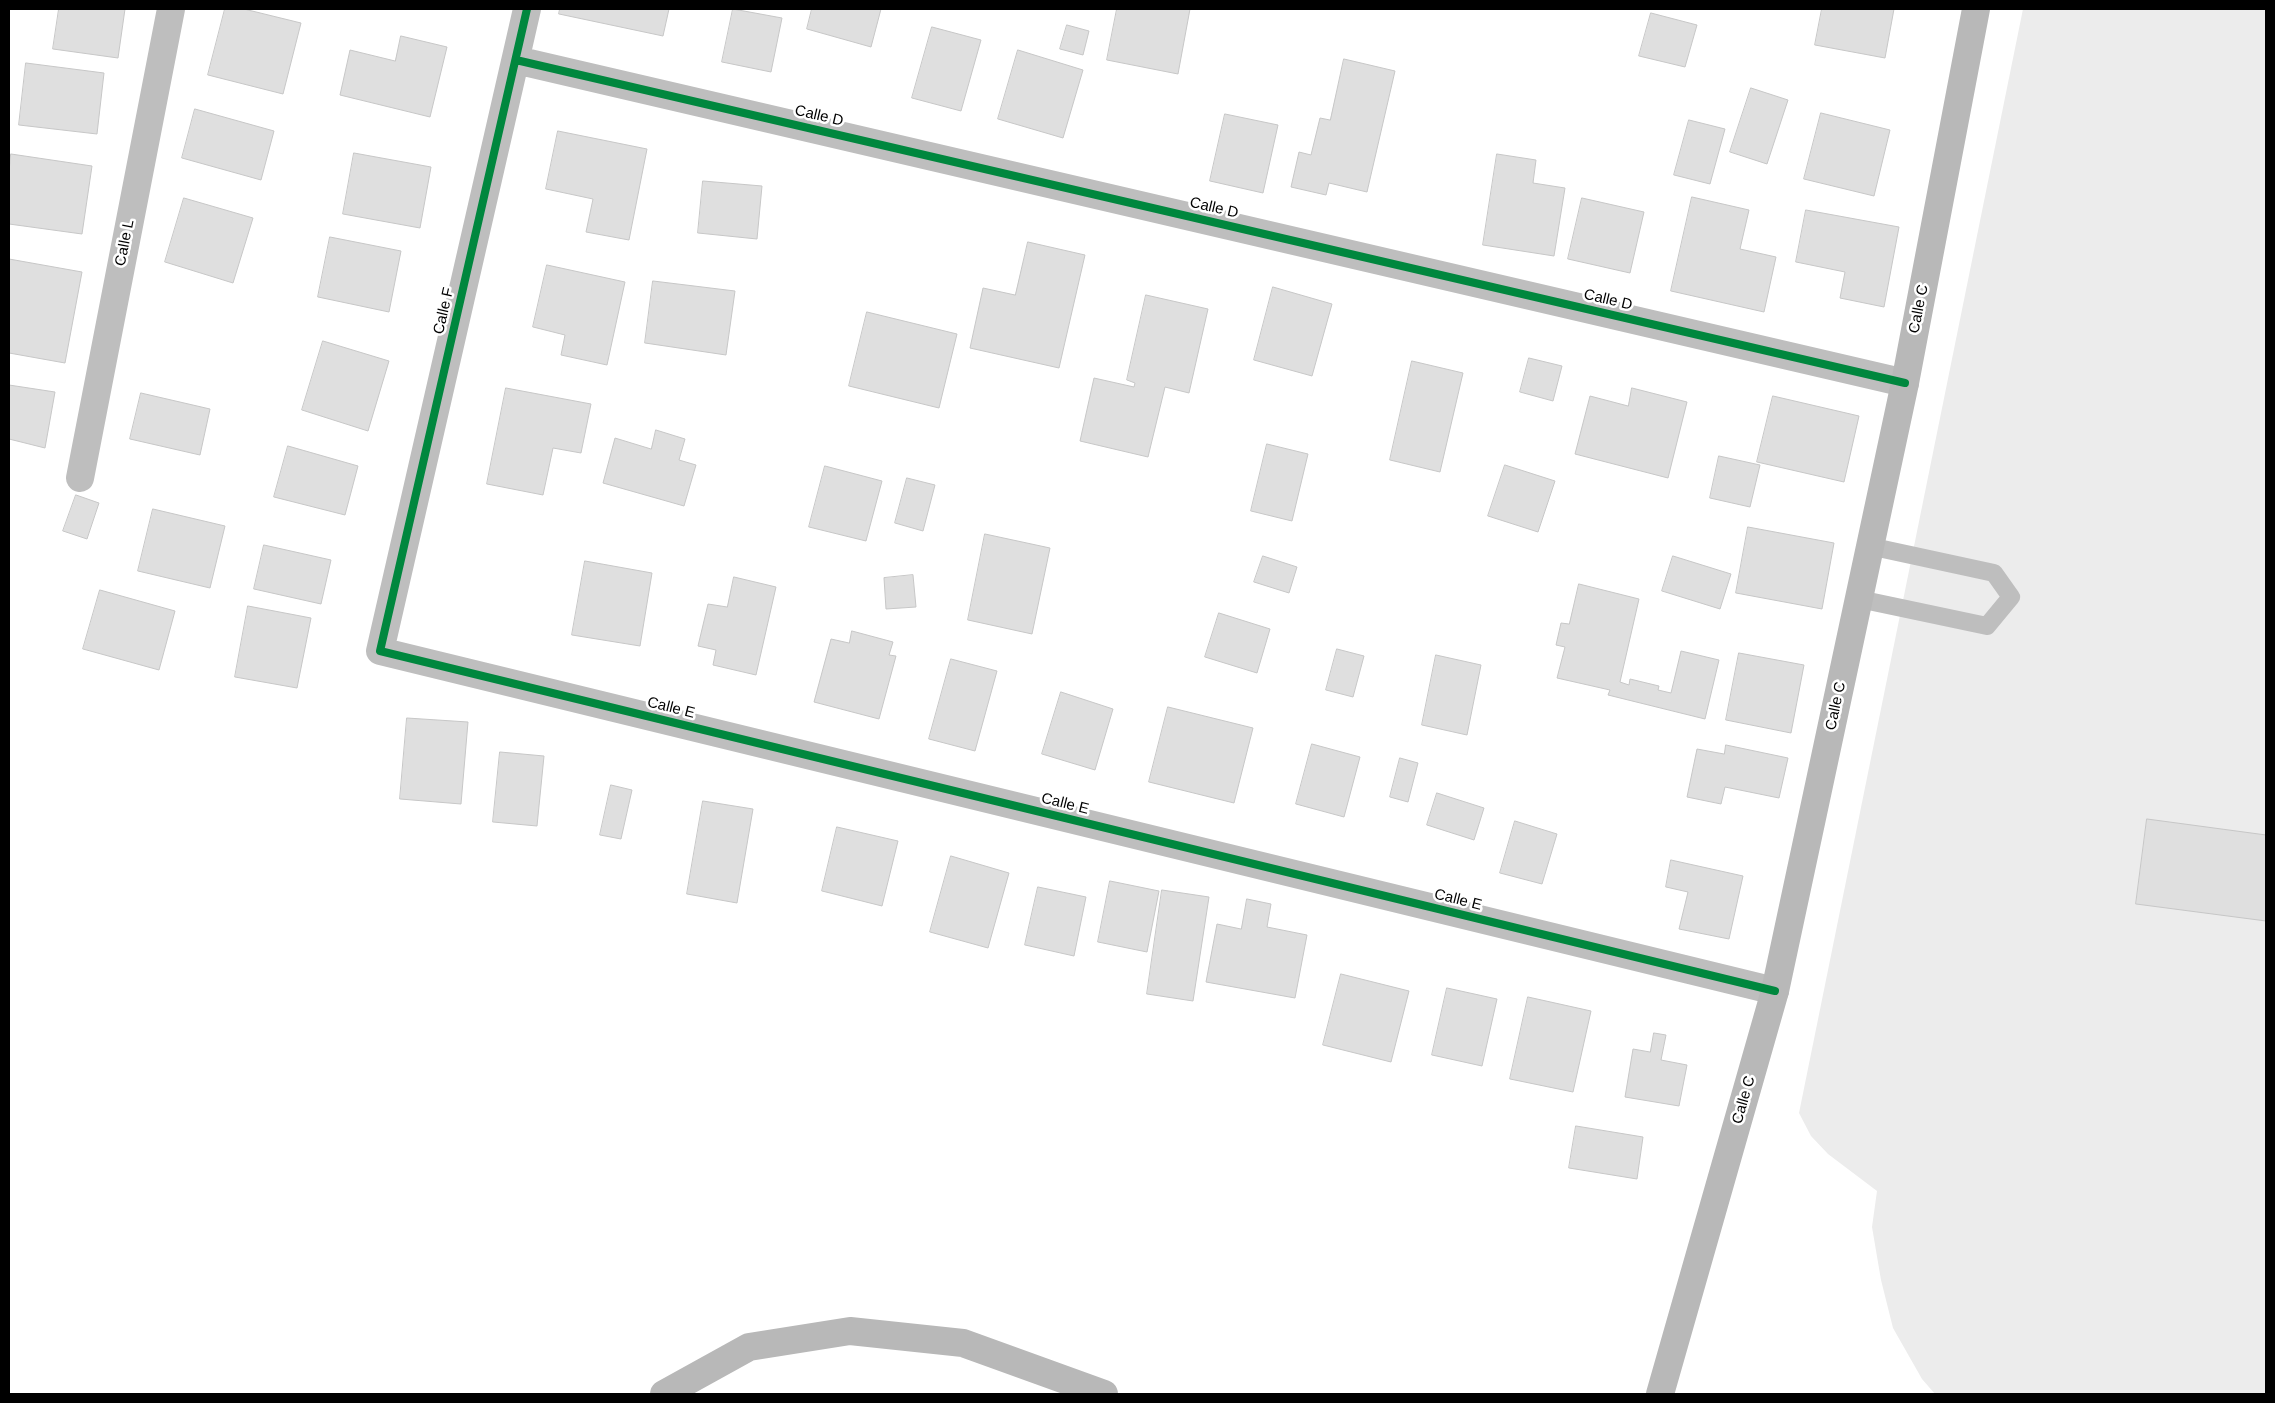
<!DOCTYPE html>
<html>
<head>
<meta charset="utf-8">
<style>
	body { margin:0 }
	#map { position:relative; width:2275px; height:1403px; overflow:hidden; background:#fff; font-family:Helvetica,sans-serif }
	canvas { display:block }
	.frame { position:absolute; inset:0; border:10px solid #000; pointer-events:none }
</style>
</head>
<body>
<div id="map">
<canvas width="2275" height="1403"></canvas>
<div class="frame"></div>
</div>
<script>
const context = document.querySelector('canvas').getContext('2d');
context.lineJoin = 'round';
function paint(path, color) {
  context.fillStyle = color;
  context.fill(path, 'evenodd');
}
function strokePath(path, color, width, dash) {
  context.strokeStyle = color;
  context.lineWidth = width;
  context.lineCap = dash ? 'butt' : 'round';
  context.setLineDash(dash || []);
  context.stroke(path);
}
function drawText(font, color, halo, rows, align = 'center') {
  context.font = font + ' Helvetica,sans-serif';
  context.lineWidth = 5;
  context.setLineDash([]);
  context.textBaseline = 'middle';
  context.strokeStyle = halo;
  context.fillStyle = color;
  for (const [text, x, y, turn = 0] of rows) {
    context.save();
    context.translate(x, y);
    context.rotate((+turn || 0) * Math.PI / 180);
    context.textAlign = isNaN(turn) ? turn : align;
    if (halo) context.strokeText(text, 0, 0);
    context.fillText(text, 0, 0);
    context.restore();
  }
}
paint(new Path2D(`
	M2023 9H2266V1394H1935L1922 1379 1893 1328 1881 1280 1872 1227 1877 1191 1828 1154 1811 1136 1799 1113Z`), '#ececec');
const building = new Path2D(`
	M59 9H125L118 58 53 49Z
	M225 9H244L301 23 283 94 208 75Z
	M560 9H669L663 36 559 14Z
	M733 9 782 18 771 72 722 62Z
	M812 9H881L871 47 807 29Z
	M1117 9H1190L1178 74 1107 60Z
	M1822 9H1894L1885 58 1815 45Z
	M1651 13 1697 25 1685 67 1639 56Z
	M1067 25 1089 31 1083 55 1060 49Z
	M932 27 981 40 961 111 912 98Z
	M401 36 447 47 430 117 340 95 350 50 395 61Z
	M1018 50 1083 70 1063 138 998 119Z
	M1344 59 1395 71 1367 192 1329 183 1326 195 1291 187 1299 152 1311 155 1320 118 1330 120Z
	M26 63 104 73 97 134 19 125Z
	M1751 88 1788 100 1767 164 1730 152Z
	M195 109 274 131 261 180 182 158Z
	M1821 113 1890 130 1874 196 1804 179Z
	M1225 114 1278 125 1263 193 1210 181Z
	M1689 120 1725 129 1710 184 1674 175Z
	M558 131 647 149 629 240 586 232 593 199 546 189Z
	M354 153 431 167 420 228 343 214Z
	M11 154 92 166 82 234 9 224V172Z
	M1497 154 1536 160 1533 183 1565 188 1554 256 1483 245Z
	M703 181 762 186 757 239 698 233Z
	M1692 197 1749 210 1740 249 1776 257 1764 312 1671 291Z
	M184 198 253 218 233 283 165 262Z
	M1582 198 1644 212 1630 273 1568 259Z
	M1806 210 1899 227 1884 307 1840 298 1845 272 1796 262Z
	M330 237 401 251 389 312 318 297Z
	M1028 242 1085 255 1059 368 970 348 983 288 1015 295Z
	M9 259 82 272 65 363 9 353Z
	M547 265 625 282 607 365 561 355 565 335 533 327Z
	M653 281 735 291 726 355 645 343Z
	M1273 287 1332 304 1312 376 1254 360Z
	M1146 295 1208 309 1189 393 1165 387 1148 457 1080 441 1094 378 1134 387 1135 383 1127 380Z
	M867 312 957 334 939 408 849 386Z
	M323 341 389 361 368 431 302 410Z
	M1529 358 1562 366 1553 401 1520 392Z
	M1412 361 1463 373 1440 472 1390 460Z
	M9 385 55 392 45 448 9 439Z
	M506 388 591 404 581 453 553 448 543 495 487 484Z
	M1632 388 1687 402 1668 478 1575 454 1590 396 1628 406Z
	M141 393 210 409 200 455 130 439Z
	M1773 396 1859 416 1844 482 1757 462Z
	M656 430 685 439 679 460 696 465 684 506 603 483 615 438 651 449Z
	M1267 444 1308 454 1292 521 1251 511Z
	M288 446 358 466 345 515 274 497Z
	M1719 456 1760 465 1750 507 1710 498Z
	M1505 465 1555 481 1538 532 1488 516Z
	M825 466 882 481 866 541 809 527Z
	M907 478 935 485 923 531 895 523Z
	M76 495 99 503 87 539 63 531Z
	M153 509 225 526 210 588 138 571Z
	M1748 527 1834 543 1822 609 1736 593Z
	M985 534 1050 548 1032 634 968 620Z
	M264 545 331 560 321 604 254 589Z
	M1263 556 1297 567 1289 593 1254 582Z
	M1673 556 1731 574 1720 609 1662 591Z
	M585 561 652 573 640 646 572 635Z
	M913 575 916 607 886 609 884 578Z
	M734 577 776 587 756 675 713 665 716 650 698 646 708 604 727 607Z
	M1579 584 1639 599 1620 682 1629 685 1630 679 1659 686 1658 690 1671 693 1681 651 1719 660 1705 719 1608 695 1610 690 1557 678 1565 647 1556 645 1561 623 1569 624Z
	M100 590 175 611 159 670 83 649Z
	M248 606 311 618 297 688 235 677Z
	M1219 613 1270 629 1257 673 1205 657Z
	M852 631 893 642 889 655 896 656 879 719 814 702 831 639 849 643Z
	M1337 649 1364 656 1353 697 1326 690Z
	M1739 653 1804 665 1791 733 1726 720Z
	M1436 655 1481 665 1467 735 1422 725Z
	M951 659 997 671 975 751 929 739Z
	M1061 692 1113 709 1095 770 1042 754Z
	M1168 707 1253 728 1234 803 1149 782Z
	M407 718 468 722 461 804 400 799Z
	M1312 744 1360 757 1344 817 1296 804Z
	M1726 745 1788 758 1779 798 1725 787 1721 804 1687 797 1697 749 1724 754Z
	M500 752 544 756 537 826 493 822Z
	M1400 758 1418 763 1408 802 1390 797Z
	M611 785 632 790 621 839 600 835Z
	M1437 793 1484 808 1474 840 1427 825Z
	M703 801 753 809 737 903 687 894Z
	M2147 819 2266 835V921L2136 904Z
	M1515 821 1557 834 1542 884 1500 873Z
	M837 827 898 841 882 906 822 891Z
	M951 856 1009 873 988 948 930 932Z
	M1671 860 1743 876 1729 939 1679 929 1688 892 1666 887Z
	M1110 881 1159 891 1147 952 1098 942Z
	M1038 887 1086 897 1074 956 1025 945Z
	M1162 890 1209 897 1193 1001 1147 994Z
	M1247 899 1271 904 1267 927 1307 935 1295 998 1206 982 1217 924 1241 929Z
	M1341 974 1409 991 1391 1062 1323 1045Z
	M1447 988 1497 999 1482 1066 1432 1055Z
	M1528 997 1591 1011 1573 1092 1510 1079Z
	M1654 1033 1666 1035 1661 1060 1687 1065 1679 1106 1625 1097 1633 1049 1650 1052Z
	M1576 1126 1643 1137 1637 1179 1569 1168Z`);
paint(building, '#dfdfdf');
strokePath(building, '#c7c7c7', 1);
strokePath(new Path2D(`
	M1859 599 1987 626 2011 597 1994 573 1869 546`), '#bebebe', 18);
strokePath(new Path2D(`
	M527 9 380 651 1775 991
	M516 60 1905 383
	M80 478 171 9`), '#bebebe', 28);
strokePath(new Path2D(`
	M664 1394 749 1347 850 1331 963 1343 1104 1394
	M1660 1394 1775 991 1905 383 1976 9`), '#b8b8b8', 28);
strokePath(new Path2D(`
	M527 9 380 651 1775 991
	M516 60 1905 383`), '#00873e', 8);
drawText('15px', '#000', '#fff', [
	["Calle D",819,116,13],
	["Calle D",1214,208,13],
	["Calle L",125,243,-79],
	["Calle D",1608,300,13],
	["Calle C",1919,309,-79],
	["Calle F",444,311,-77],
	["Calle C",1836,706,-78],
	["Calle E",671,708,14],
	["Calle E",1065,804,14],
	["Calle E",1458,900,14],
	["Calle C",1744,1100,-74]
]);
</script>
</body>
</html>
